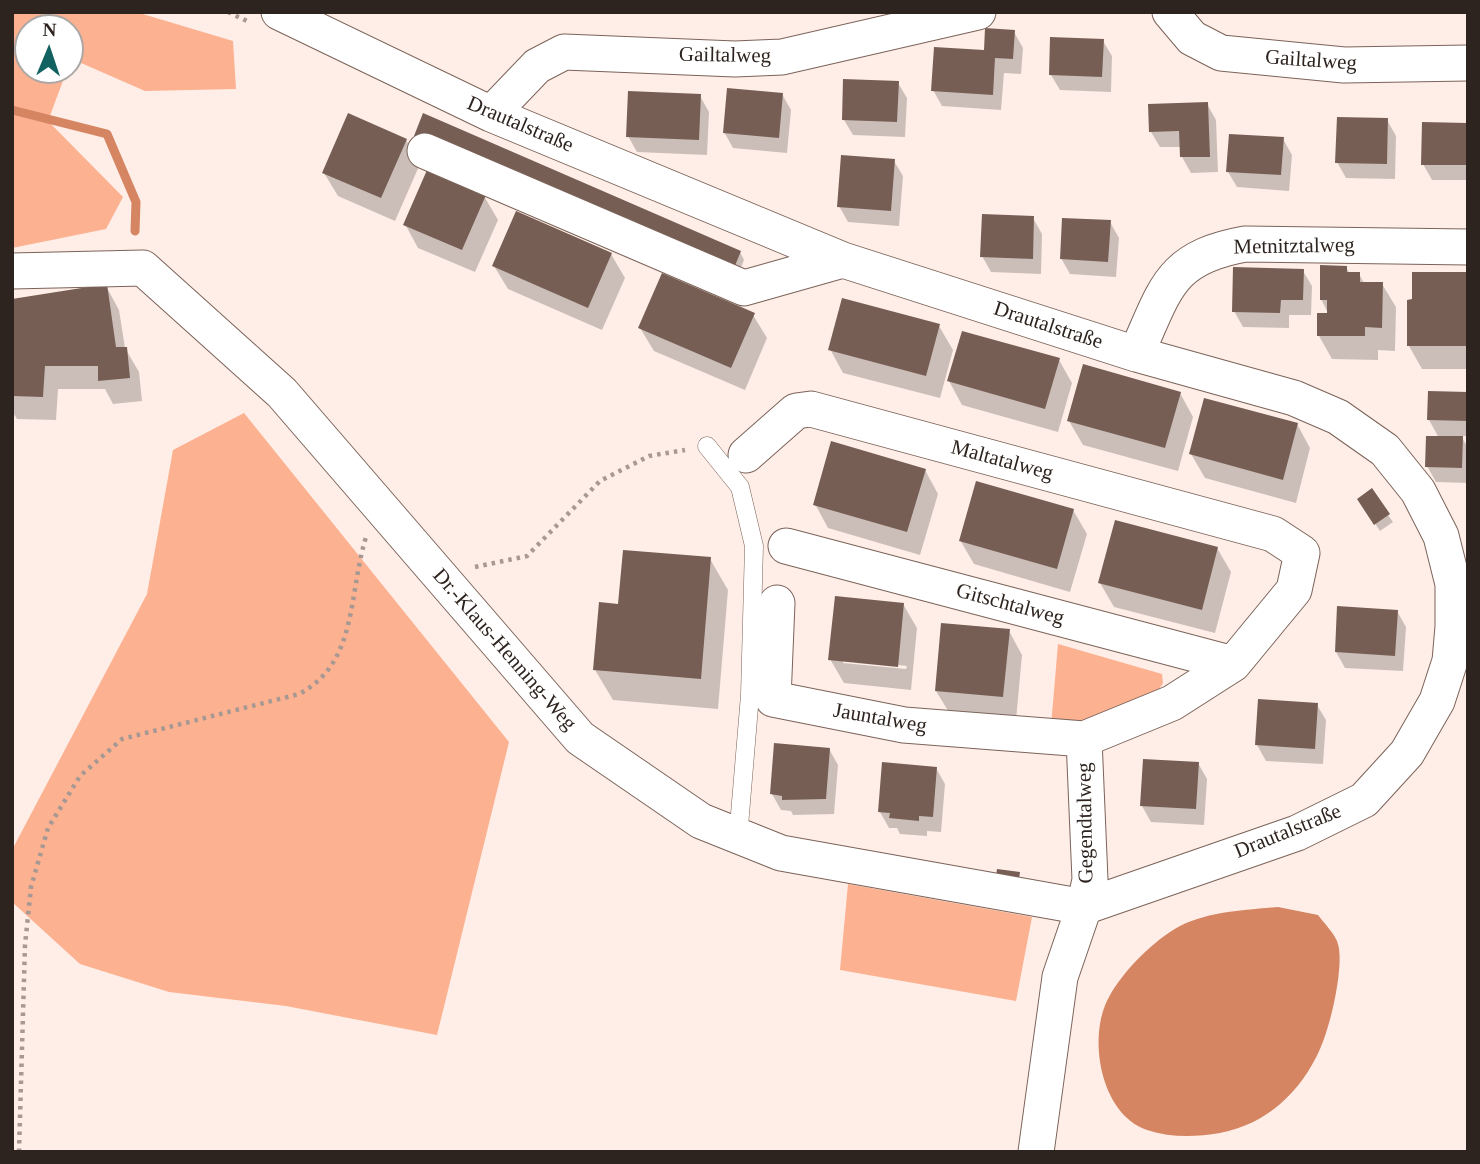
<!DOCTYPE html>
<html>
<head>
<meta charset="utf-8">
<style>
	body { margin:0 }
	#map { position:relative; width:1480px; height:1164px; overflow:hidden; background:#feeee7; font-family:"Times New Roman",serif }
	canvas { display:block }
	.frame { position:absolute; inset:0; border:14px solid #2e241f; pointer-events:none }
	.north { position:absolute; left:14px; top:14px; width:70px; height:70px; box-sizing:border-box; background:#fff; border:2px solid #aba7a5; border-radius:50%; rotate:2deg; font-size:19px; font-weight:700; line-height:28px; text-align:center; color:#2e241f }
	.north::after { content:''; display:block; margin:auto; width:24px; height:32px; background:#116261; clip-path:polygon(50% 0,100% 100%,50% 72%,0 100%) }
</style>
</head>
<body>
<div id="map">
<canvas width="1480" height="1164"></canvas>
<div class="frame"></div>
<div class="north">N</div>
</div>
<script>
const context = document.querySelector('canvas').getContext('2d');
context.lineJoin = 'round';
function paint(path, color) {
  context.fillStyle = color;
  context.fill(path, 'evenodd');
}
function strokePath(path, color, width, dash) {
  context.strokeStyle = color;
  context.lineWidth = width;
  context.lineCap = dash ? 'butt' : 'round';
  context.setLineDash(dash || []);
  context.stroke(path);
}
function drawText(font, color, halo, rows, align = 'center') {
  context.font = font + ' "Times New Roman",serif';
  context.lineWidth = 7;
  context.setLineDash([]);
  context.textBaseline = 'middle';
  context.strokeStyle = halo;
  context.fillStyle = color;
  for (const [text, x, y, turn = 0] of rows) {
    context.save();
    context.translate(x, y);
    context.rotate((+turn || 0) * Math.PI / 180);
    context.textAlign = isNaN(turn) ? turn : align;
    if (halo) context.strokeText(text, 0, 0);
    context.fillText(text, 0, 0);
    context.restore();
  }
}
paint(new Path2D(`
	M12 12H136L233 41 236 89 145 91 72 59 70 63V28H28V70H67L48 121 123 197 106 229 12 248Z
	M244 413 509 742 437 1035 286 1006 169 992 80 964 12 902V850L147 594 173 450Z
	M1058 644 1162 674 1163 683 1157 693 1080 723 1051 726Z
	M848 884 1032 917 1016 1001 840 970Z`), '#fcb191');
paint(new Path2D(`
	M1278 907 1318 915C1324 923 1333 932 1337 941 1346 962 1330 1028 1320 1049 1301 1092 1267 1124 1220 1133 1196 1137 1171 1138 1147 1130 1100 1114 1087 1036 1109 997 1123 971 1154 940 1180 926 1210 911 1245 910 1278 907Z`), '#d68563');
paint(new Path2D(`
	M1014 32 1023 48 1021 74 1004 73 1001 110 942 106 933 90Z
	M1103 41 1112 56 1111 92 1060 90 1051 75Z
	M898 83 907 98 905 137 853 135 844 120Z
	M782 94 791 110 787 153 733 148 724 132Z
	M700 96 709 112 707 155 637 152 628 136Z
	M1207 104 1216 120 1218 172 1191 173 1182 157V147H1160L1151 132Z
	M1387 120 1396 136 1395 179 1346 178 1337 162Z
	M1468 125V180H1432L1423 164Z
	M1283 139 1292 155 1289 191 1237 187 1228 172Z
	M406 140 420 164 395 221 338 196 324 173Z
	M420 143 740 252 744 260 736 280Z
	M894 161 903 176 899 226 848 222 839 206Z
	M484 196 498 220 475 272 418 248 405 224Z
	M1033 218 1042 234 1041 274 991 272 982 256Z
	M1110 222 1119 238 1116 277 1070 274 1061 258Z
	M611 254 625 278 602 330 508 289 494 266Z
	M1346 267 1350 274H1359L1364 283 1382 284 1396 307 1395 351 1378 350V360L1332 359 1319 336 1329 315 1321 299Z
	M1303 271 1312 286 1311 315H1289V328L1243 327 1234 311Z
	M1468 274V369H1422L1409 346Z
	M106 286 119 310 125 348 139 372 142 401 113 404 105 389H58L56 420 17 419 12 411V300Z
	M753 315 767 338 745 390 654 351 640 328Z
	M939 326 953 350 940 398 843 373 830 349Z
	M1059 360 1072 383 1058 432 962 405 949 381Z
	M1180 393 1193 417 1178 471 1083 445 1069 421Z
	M1468 394V436H1461L1468 448V483L1436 482 1427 466 1439 438 1429 420Z
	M1297 424 1310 448 1296 503 1205 478 1191 454Z
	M925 470 938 494 920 555 828 528 815 504Z
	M1364 507 1388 515 1393 522 1380 531Z
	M1073 510 1087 534 1070 592 974 564 960 540Z
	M1217 548 1231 572 1215 633 1114 607 1100 583Z
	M710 559 728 590 718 709 613 700 595 670 620 606Z
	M903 604 917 628 911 690 844 683 830 659ZM843 659 907 666 906 669 843 663Z
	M1397 611 1406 627 1403 671 1345 668 1336 652Z
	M1009 631 1022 655 1016 720 950 714 936 691Z
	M1317 705 1326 720 1323 764 1266 761 1257 745Z
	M829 749 838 765 834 814 793 815 791 811 781 810 772 794Z
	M1198 763 1207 779 1204 825 1151 822 1142 806Z
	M936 768 945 784 941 832 927 831V836L900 834 897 828H889L880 812Z`), '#0003');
strokePath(new Path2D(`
	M12 110 107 134 136 202 135 231`), '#d68563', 9);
paint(new Path2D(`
	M985 28 1015 30 1013 59 995 58 993 95 931 91 934 47 984 50Z
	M1050 37 1104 39 1102 77 1049 75Z
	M843 79 899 81 897 122 842 120Z
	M727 88 783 93 779 138 723 133Z
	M628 91 701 94 699 140 626 137Z
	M1208 102 1210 157H1180L1179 131 1149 132 1148 104Z
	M348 113 407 139 381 198 322 173Z
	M423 113 741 251 732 273 414 136Z
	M1337 117 1388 118 1387 164 1335 163Z
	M1422 122 1468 123V165H1421Z
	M1229 134 1284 137 1281 175 1226 172Z
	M841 155 895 159 891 211 837 207Z
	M427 170 486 195 462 250 403 225Z
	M516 211 612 253 588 308 492 266Z
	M982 214 1034 216 1033 259 980 257Z
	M1062 218 1111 220 1108 262 1060 259Z
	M1320 265 1347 266V272H1360V282H1383L1382 328 1365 327V336H1317V313H1327V300H1320Z
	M1233 267 1304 269 1303 300H1281L1280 313 1232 312Z
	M1412 272H1468V346H1407V300L1412 299Z
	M662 273 755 313 731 368 638 328Z
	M107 284 116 347H127L130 378 98 381V366H45L43 397 12 396V299Z
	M842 298 940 324 926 376 828 350Z
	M962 331 1060 358 1045 409 947 381Z
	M1083 364 1181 392 1165 448 1067 421Z
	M1428 391 1468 392V421L1427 420Z
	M1204 398 1298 423 1283 480 1189 454Z
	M1426 436H1463L1462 468 1425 467Z
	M831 441 926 469 907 532 813 505Z
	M976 481 1074 509 1057 569 959 541Z
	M1372 488 1390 514 1374 525 1357 499Z
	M1115 520 1218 547 1202 610 1098 583Z
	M623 550 711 557 701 679 593 670 599 602 618 604Z
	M835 596 904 603 898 667 828 660Z
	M1337 606 1398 610 1395 656 1335 652Z
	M941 623 1010 629 1003 697 935 691Z
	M1258 699 1318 703 1315 749 1255 745Z
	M774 743 830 748 826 799 782 800V796L770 794Z
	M1143 759 1199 762 1196 809 1140 806Z
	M882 762 937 767 933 817 919 816V821L889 818 890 813 878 812Z
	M997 869 1020 872 1019 879 996 876Z`), '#765e54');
const service = new Path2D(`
	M707 446 740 487 754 546 750 695 738 838`);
const minor = new Path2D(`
	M1170 12 1192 38 1221 53 1344 65 1468 63
	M491 114 537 66 564 52 735 59 782 57 978 12
	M425 151 744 288 843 260
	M12 271 143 268 282 393 580 738 701 821 781 853 1084 907 1297 833 1364 800 1407 753 1437 701 1450 661 1453 627V584L1441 536 1418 491 1385 450 1338 417 1294 398 1136 354 843 260 491 114 279 12
	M1136 354C1166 289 1168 258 1245 244L1468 247
	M746 455 796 411 811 409 1273 534 1302 553 1294 590 1233 664 1172 703 1084 739 904 725 773 699 777 603
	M786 546 1233 664
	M1036 1152 1060 977 1084 907 1090 880 1084 739`);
strokePath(service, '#7b6359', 19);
strokePath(minor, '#7b6359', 37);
strokePath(new Path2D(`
	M228 12 251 23
	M475 567 527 556 600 481 649 456 685 450
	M19 1152 25 945 31 887 48 828 80 776 122 739 299 694C358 663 348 595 366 537`), '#a69892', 4.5, [3.5, 5]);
strokePath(service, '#fff', 18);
strokePath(minor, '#fff', 35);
drawText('21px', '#2e241f', '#fff', [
	["Gailtalweg",725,56,1],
	["Gailtalweg",1311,61,4],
	["Drautalstraße",520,125,23],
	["Metnitztalweg",1294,247,-1],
	["Drautalstraße",1048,326,18],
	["Maltatalweg",1002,461,15],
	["Gitschtalweg",1010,605,15],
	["Dr.-Klaus-Henning-Weg",504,650,49],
	["Jauntalweg",880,719,10],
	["Gegendtalweg",1086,823,-91],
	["Drautalstraße",1288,832,-22]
]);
</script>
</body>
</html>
